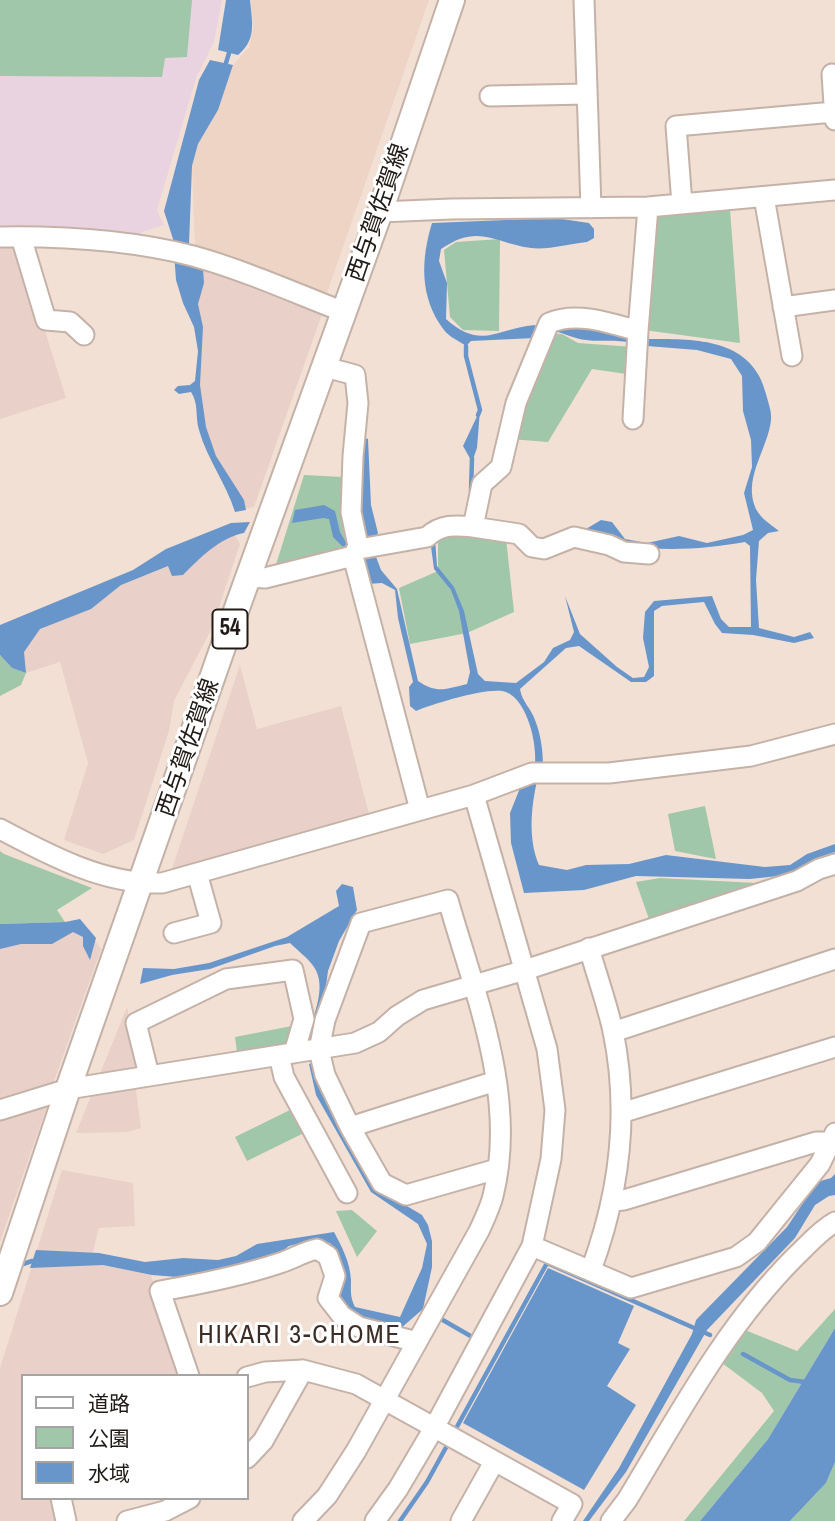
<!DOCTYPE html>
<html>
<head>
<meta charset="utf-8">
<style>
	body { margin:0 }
	#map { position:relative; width:835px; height:1521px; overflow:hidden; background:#f3e0d5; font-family:"Archivo Narrow","Noto Sans JP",sans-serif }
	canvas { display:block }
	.legend { position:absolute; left:21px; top:1374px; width:228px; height:126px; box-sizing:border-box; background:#fff; border:2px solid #a6a4a2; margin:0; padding:9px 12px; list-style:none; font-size:21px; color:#211b17 }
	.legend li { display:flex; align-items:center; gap:14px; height:35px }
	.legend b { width:35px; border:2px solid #a6a4a2 }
</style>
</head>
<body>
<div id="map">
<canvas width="835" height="1521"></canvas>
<ul class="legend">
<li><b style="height:9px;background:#fff"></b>道路</li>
<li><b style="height:19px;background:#a0c7a9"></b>公園</li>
<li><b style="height:19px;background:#6996ca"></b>水域</li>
</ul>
</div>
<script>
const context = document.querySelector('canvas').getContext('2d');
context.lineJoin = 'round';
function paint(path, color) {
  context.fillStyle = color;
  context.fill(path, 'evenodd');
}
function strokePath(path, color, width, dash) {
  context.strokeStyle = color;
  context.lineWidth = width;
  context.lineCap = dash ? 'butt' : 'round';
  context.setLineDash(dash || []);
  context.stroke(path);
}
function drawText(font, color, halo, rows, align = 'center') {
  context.font = font + ' "Archivo Narrow","Noto Sans JP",sans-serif';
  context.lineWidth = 6;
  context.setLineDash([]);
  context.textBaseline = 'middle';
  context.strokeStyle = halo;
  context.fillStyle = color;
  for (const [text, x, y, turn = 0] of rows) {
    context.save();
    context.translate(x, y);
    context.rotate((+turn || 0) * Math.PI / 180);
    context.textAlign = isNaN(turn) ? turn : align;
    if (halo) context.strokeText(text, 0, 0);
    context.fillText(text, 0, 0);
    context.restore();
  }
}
paint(new Path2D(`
	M18 244 66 398 0 419V245Z
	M189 265 231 276 322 314 254 507 243 509 209 444 197 387 201 339Z
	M232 531 240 544 212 628 174 701 169 731 134 840 103 854 64 840 88 763 60 662 26 673 7 631Z
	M240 665 257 729 341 706 370 818 170 875Z
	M83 923 101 949 52 1087 0 1104V941Z
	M127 1007 140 1068 136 1090 141 1128 128 1132 76 1133Z
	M49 1100 0 1242V1116Z
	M62 1170 133 1183 135 1226 99 1228 91 1259 149 1269 183 1376H23V1498H54L59 1521H0V1368Z`), '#e9d0c8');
paint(new Path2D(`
	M250 0H429L327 293 233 256 195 245 192 166 198 144 218 110 233 65 249 47 253 29Z`), '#eed4c5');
paint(new Path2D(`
	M0 0H222L214 42 196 78 157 210 164 225 134 235 89 228 0 225Z`), '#e9d3e0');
paint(new Path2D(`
	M0 0H192L187 57 165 58 162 77 0 76Z
	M730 209 740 343 644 330 656 213Z
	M500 239 499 331 463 330 450 317 444 250 456 242Z
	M549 334H562L578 343 634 347 633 375 592 369 548 442 510 439Z
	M304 475 343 477 350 551 274 571Z
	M450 530 506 538 514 612 467 633 410 644 399 588 438 571V540Z
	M0 655 12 668 26 673 21 685 0 696Z
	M705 806 716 859 675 851 668 814Z
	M0 851 4 854 92 888 57 910 65 922 0 924Z
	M660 878 776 884 650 922 636 882Z
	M297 1025 288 1044 237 1052 235 1037Z
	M294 1108 306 1132 247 1161 235 1137Z
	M352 1210 377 1231 357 1257 336 1211Z
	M835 1309V1328L768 1439 700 1521H684L774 1411 762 1393 722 1363 745 1330 797 1351Z
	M835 1462V1521H790L826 1483Z`), '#a0c7a9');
paint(new Path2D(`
	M226 0H250C252 23 257 39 238 55L218 50Z
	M210 60 233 65 218 110 198 144 192 166 189 244 193 267 203 269 204 283 198 304 203 327 200 385 206 427 216 456 244 500 246 510 235 512C226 483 207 459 199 430 195 417 199 404 191 392L179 394 174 390 178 386 190 385 195 381 198 351 194 327 183 303 176 280 173 239 164 211 199 80Z
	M555 218 589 223 594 229V238L587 242C569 244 548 250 531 248 494 243 479 223 441 249L439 261 447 283 446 319C482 351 497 328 535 325L538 330 535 338 471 341 466 346C459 341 448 336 444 330 419 297 421 259 432 223Z
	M580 322 632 337V343C615 339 603 342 586 340 575 339 564 333 553 331Z
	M646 339C694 339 752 337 766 394 768 402 772 412 771 420 768 448 745 475 754 504 757 516 770 524 779 531L768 533 759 541 756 580 759 628 794 637 810 632 814 638 794 643 753 635 722 633 715 624 704 602 662 606 654 611V676L646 682H631L579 646 566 648 520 689C522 702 531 708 535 720 541 735 543 751 543 767L535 765C537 744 528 701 506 692 490 686 433 704 416 711L410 706 409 687 413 682 398 618 395 590 382 583 368 584 361 562 366 555 375 554 381 570 397 589 418 681C437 694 446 689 467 684L470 672 459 611 451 590 434 569 430 539H435L437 566 454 587 464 611 478 674 485 681 516 683 544 662 553 648 570 640 574 632 565 596 580 634 617 667 633 678 644 677 649 667 643 638 645 612 654 601 712 596 721 619 729 627H751L750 546 745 542C706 549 663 552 623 545 609 542 595 536 581 532L601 520 612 522 625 539 647 543 679 536 707 543 743 535 753 530 744 493 752 467 751 440 743 411 742 376 731 359 697 350 647 346Z
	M480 410 477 448 472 462 463 446Z
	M359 436 368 439 371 505 378 533 374 541 362 536 356 515Z
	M324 505 335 511 340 532 347 544 343 547 333 537 329 519 323 518 292 523 295 510Z
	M250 522 244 533C219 538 200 558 183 575L172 576 168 566 121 585 91 609 40 629 24 652 26 673 12 668 0 655V625L133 570 166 549 231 523Z
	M537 781C531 808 528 839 539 865L567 870 586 865 629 864 666 855 765 867 790 865 807 854 835 844V852L814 859 788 875 750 879 636 876 584 890 524 893 511 843 510 813 522 783Z
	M342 884 353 887 357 910 339 941 328 971 325 994 312 1041H305C312 1019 328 988 314 967 308 958 298 951 290 943L275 946 210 969 172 975 140 984 143 968 174 969 209 963 287 937 339 906 336 891Z
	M80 919 96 938 90 960 83 946V937L73 932 52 944H21L0 949V924L65 922Z
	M314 1062 375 1187 422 1215 428 1225 432 1241V1267L423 1309 400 1329C372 1323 354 1324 337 1298 347 1281 340 1259 330 1243L313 1240 289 1246 272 1259 202 1279 152 1275 103 1265 30 1268 36 1250 99 1253 145 1262 183 1258 218 1260 236 1256 257 1244 334 1232C342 1247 350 1262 351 1280 351 1291 350 1297 355 1307L400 1317 422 1268 427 1244 418 1224 371 1192 316 1095 309 1064Z
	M835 1174V1195L829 1196 815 1205 795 1238 707 1330 626 1472 589 1521H583L619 1468 692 1334 696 1320 787 1227 817 1182 831 1178Z
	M548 1268 634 1306 618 1343 630 1349 607 1386 636 1405 584 1490 463 1423Z
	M835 1328V1462L826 1483 790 1521H700L768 1439Z`), '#6996ca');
strokePath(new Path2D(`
	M226 63 229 53
	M466 346V356L480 410 478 415
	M471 491 472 458
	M20 1265 32 1261
	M441 1319 474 1338
	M743 1354 790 1380 805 1382
	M453 1434 547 1263 710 1335
	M400 1521 427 1482 449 1442`), '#6996ca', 4.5);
const minor = new Path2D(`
	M584 0 591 208
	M832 74 835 120
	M490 96 587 94
	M764 197 792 356
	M682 204 676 126 834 112
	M380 212 451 209 648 207 835 190
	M0 237C65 236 130 240 193 256 244 270 295 293 344 312
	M21 237 46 320 70 322 84 335
	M783 307 835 300
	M325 367 355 375 358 403 353 456 351 512 358 546 353 556 420 810
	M633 419 638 331
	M473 527 519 534 532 547 544 549 574 537 609 545 624 552 649 554
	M358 546 365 548 427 537C441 524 455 525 473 527L482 484 501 467 516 403 549 323C577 311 610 323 638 331L648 207
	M248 577 265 578 353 556
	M0 829C49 855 105 885 162 883L474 795 532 773H609L751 756 835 734
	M174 933 211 923 197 873
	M589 948C597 976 607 1004 613 1031 630 1114 620 1192 591 1270
	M613 1032 835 959
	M279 1055 284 1077 347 1193
	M149 1075 136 1023 226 979 293 970 304 1019 294 1053
	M0 1110 68 1089 355 1043 379 1032 397 1016 423 1000 525 970 797 881 819 869 835 864
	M621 1113 835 1047
	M350 1127 496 1081
	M613 1201 624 1200 816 1142H831
	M532 1246 631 1288 736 1257 757 1242 820 1164 835 1133
	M189 1376 160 1291C201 1284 241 1276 280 1263 293 1259 303 1252 317 1249L328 1256 335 1276 328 1298 342 1316 359 1327 417 1342
	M247 1377 265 1372 303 1370 356 1384 572 1504 562 1521
	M247 1458 263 1441 303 1370
	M61 1498 66 1521
	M127 1521 165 1511 190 1498
	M303 1521 327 1496 356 1451 479 1231C484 1220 490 1208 493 1196 518 1097 475 995 448 900L361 923 325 1020 319 1050 325 1075 350 1127 382 1183 406 1195 497 1169
	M375 1521 398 1489 434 1428 532 1246 551 1159 555 1110 547 1049 474 795
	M461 1521 494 1462
	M611 1521 627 1500C678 1416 725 1327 795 1257 808 1245 819 1231 835 1222`);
const major = new Path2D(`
	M0 1293 68 1089 224 644 380 212 452 0`);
strokePath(minor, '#c4b2a8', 23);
strokePath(major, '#c4b2a8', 28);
strokePath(minor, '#fff', 19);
strokePath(major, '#fff', 24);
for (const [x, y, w] of [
	[230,629,35]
]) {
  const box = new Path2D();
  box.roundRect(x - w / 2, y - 19.5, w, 39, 5);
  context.fillStyle = '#fff';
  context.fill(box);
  strokePath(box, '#211b17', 2);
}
drawText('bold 23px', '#211b17', null, [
	["54",230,629]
]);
drawText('24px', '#211b17', '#fff', [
	["西与賀佐賀線",379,213,-71],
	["西与賀佐賀線",189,748,-71]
]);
context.letterSpacing = '2px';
drawText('26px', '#3c2e26', '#fff', [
	["HIKARI 3-CHOME",300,1336]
]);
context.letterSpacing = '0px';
</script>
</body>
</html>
